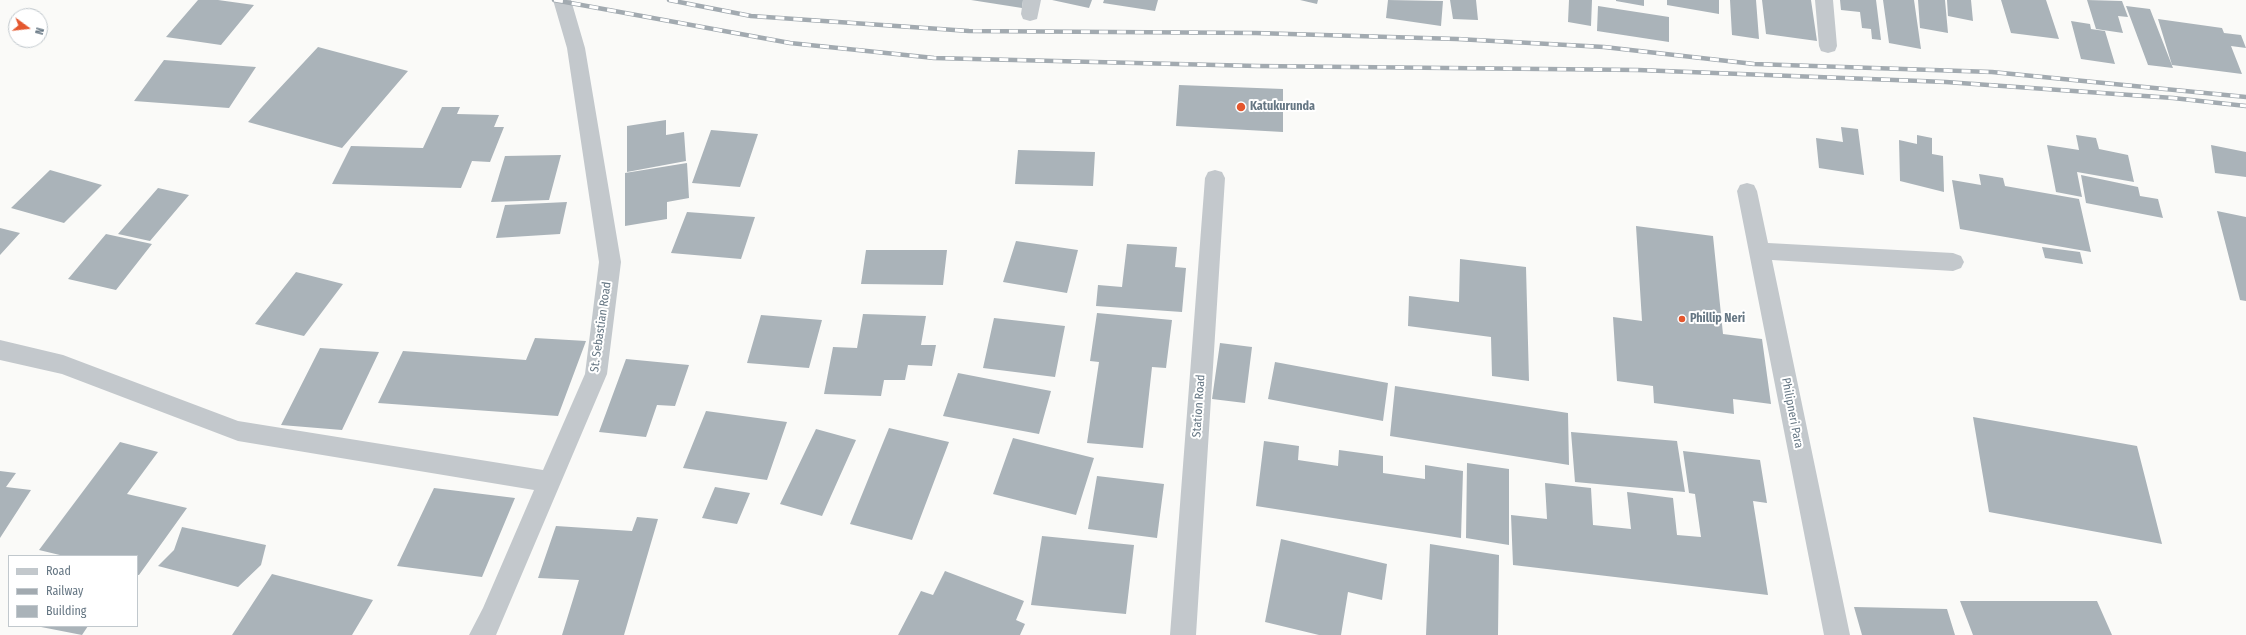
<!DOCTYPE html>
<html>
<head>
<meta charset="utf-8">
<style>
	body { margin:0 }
	#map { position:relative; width:2246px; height:635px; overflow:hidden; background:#fafaf8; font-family:"Fira Sans Condensed",sans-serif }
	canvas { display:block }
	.legend { position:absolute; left:8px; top:555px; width:130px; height:72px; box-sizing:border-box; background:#fff; border:1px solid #c1c8cd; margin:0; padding:5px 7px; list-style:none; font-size:12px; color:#657683 }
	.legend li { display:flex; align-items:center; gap:8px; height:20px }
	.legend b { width:20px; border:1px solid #c1c8cd }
	.north { position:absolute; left:8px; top:8px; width:40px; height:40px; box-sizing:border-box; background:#fff; border:1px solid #c1c8cd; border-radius:50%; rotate:105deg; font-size:11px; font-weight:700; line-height:16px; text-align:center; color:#657683 }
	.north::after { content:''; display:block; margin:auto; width:14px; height:18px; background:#e4572e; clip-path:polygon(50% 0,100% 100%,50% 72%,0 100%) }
</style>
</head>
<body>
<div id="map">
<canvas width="2246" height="635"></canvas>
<ul class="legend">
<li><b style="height:5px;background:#c3c8cc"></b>Road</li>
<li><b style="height:5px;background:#a2aab0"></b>Railway</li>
<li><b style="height:11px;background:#aab3b9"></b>Building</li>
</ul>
<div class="north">N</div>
</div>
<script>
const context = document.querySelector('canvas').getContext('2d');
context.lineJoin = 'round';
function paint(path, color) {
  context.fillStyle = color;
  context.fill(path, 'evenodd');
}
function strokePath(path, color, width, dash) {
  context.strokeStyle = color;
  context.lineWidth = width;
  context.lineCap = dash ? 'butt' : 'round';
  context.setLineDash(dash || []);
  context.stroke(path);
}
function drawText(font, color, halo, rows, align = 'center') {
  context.font = font + ' "Fira Sans Condensed",sans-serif';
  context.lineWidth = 4;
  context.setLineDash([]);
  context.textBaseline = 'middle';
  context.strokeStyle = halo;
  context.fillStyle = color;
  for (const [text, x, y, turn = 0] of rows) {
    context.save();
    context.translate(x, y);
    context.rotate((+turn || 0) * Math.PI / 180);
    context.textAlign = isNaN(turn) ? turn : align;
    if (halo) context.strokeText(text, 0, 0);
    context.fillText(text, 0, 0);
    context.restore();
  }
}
paint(new Path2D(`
	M198 0H218L254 5 221 45 166 37Z
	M971 0H1023L1022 8Z
	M1052 0H1092L1089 8Z
	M1104 0H1158L1155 11 1103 3Z
	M1300 0H1318L1317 4Z
	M1388 0 1443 1 1441 26 1386 18Z
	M1450 0H1476L1478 20 1453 19Z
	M1569 0H1592L1591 26 1568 22Z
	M1616 0H1644V6L1616 1Z
	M1667 0H1719V14L1667 5Z
	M1730 0H1756L1759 39 1732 35Z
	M1762 0H1811L1817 41 1766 34Z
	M1840 0H1876L1881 40 1872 39 1871 29 1862 28 1860 12 1841 10Z
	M1883 0H1914L1921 49 1889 43Z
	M1918 0H1945L1948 33 1920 28Z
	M1947 0H1971L1973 21 1948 16Z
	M2001 0H2046L2059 39 2011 33Z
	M2087 0 2122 1 2128 17 2118 16 2123 33 2096 29Z
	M1598 6 1669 17V42L1597 31Z
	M2126 6 2150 9 2173 68 2148 65Z
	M2158 19 2222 28 2224 33 2241 35 2246 48 2231 46 2242 74 2172 65Z
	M2071 21 2090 24 2091 29 2105 31 2115 64 2081 59Z
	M318 47 408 71 342 148 248 122Z
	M164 60 256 67 229 108 134 101Z
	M1179 85 1283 89V132L1176 126Z
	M442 107H460L457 114 499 115 494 127H504L490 162 472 161 461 188 332 184 351 146 423 148Z
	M666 120V135L684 132 686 161 627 172V126Z
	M1841 127 1858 129 1864 175 1819 168 1816 138 1843 142Z
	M711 130 758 134 740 187 692 183Z
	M1917 135 1932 138V154L1943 156 1944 192 1900 181 1899 140 1917 144Z
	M2076 135 2096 138 2099 149 2128 155 2134 182 2077 172 2082 197 2056 192 2047 145 2079 150Z
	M2211 145 2246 152V177L2215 173Z
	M1018 150 1095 152 1093 186 1015 184Z
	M561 155 549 200 491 202 505 156Z
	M687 163 689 198 667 202V219L625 226V173Z
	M50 170 102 185 64 223 11 208Z
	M1979 174 2003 178 2005 186 2079 199 2091 252 1960 229 1952 180 1981 185Z
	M2081 175 2138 187 2140 196 2158 199 2163 218 2086 203Z
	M158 188 189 195 150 241 118 234Z
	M567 202 560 234 496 238 505 205Z
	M2217 211 2246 217V301L2240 300Z
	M687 212 755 217 741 259 671 253Z
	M1636 226 1713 236 1723 334 1762 339 1771 404 1733 399 1734 414 1654 403 1653 386 1617 381 1613 317 1642 321Z
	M0 228 20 233 0 255Z
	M106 234 152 244 116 290 68 279Z
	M1016 241 1078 250 1067 293 1003 282Z
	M1127 244 1177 247 1175 267 1186 268 1182 312 1096 306 1098 285 1122 287Z
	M2042 247 2080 252 2083 264 2045 258Z
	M866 250H947L943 285 861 284Z
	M1460 259 1526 267 1529 381 1492 376 1491 337 1408 326 1409 296 1459 302Z
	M296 272 343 284 304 336 255 324Z
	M1097 313 1172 320 1166 368 1152 367 1143 448 1087 443 1099 362 1090 361Z
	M863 314 926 316 921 345H936L932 366 908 365 905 380H884L881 396 824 394 833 347 857 348Z
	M761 315 822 320 809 368 747 363Z
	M994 318 1065 326 1055 377 983 368Z
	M535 338 586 341 558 416 378 403 403 351 526 360Z
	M1220 343 1252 347 1245 403 1212 399Z
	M320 348 379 352 342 430 281 425Z
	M626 359 689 365 675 406 657 405 646 437 599 432Z
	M1275 362 1388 383 1383 421 1268 399Z
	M958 373 1051 391 1039 434 943 416Z
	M1395 386 1568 413 1569 465 1390 436Z
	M706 411 787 422 767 480 683 468Z
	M1973 417 2137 446 2162 544 1989 512Z
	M889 428 949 442 912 540 850 524Z
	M816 429 856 440 822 516 780 504Z
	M1571 432 1677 441 1685 492 1575 482Z
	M1013 438 1094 458 1076 515 993 494Z
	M1264 441 1299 446 1298 460 1338 466 1339 450 1383 456V473L1425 479V465L1463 471 1461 538 1256 506Z
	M120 442 158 452 127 494 187 508 139 575H137V556H64L39 550Z
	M1683 451 1760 460 1767 503 1753 501 1768 595 1513 565 1511 515 1547 519 1545 483 1591 488 1593 525 1631 529 1627 492 1673 498 1677 535 1701 537 1695 494 1689 493Z
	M1467 463 1509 469V545L1466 538Z
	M0 471 16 473 6 487 31 490 0 538Z
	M1097 476 1164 484 1157 538 1088 529Z
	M715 487 750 493 737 524 702 518Z
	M434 488 515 498 482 577 397 566Z
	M637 517 658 519 624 635H562L579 580 538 578 556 526 632 531Z
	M182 527 266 545 261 565 238 587 158 566 174 550Z
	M1042 536 1134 545 1126 614 1031 605Z
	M1281 539 1387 564 1382 600 1348 592 1341 635H1319L1265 622Z
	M1430 544 1499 555 1498 635H1426Z
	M945 571 1024 601 1016 620 1025 624 1020 635H898L921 591 933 595Z
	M272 574 373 600 352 635H232Z
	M1960 601H2097L2112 635H1973Z
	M1854 607 1947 609 1955 635H1862Z
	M36 626H88L82 635Z`), '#aab3b9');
paint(new Path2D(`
	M553 0H571L585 48 621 262 607 374 496 635H469L483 608 534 490 238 441 62 374 0 360V340L63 355 238 421 543 470 585 374 599 262 567 48Z
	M1023 0H1041L1037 19 1030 21 1023 19 1021 14Z
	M1815 0H1833L1837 46 1835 51 1828 53 1821 51 1819 46Z
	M1215 170 1222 172 1225 178 1196 635H1170L1205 178 1208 172Z
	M1747 183 1754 185 1757 191 1768 243 1953 253 1961 256 1964 262 1961 268 1953 271 1772 260 1850 635H1824L1737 191 1740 185Z`), '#c3c8cc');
const rail = new Path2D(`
	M554 0 790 43 934 58 1257 66 1638 70 1946 82 2173 98 2246 106
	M669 0 751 16 969 31 1256 33 1457 39 1604 47 1754 64 1992 72 2246 97`);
strokePath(rail, '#a2aab0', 4.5);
strokePath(rail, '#fff', 3, [9]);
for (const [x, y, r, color] of [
	[1241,107,5,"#e4572e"],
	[1682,319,4,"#e4572e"]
]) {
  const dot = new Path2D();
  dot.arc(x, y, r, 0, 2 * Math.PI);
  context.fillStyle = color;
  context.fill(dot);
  strokePath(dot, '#fff', 1.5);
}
drawText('bold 12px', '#657683', '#fff', [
	["Katukurunda",1250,107],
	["Phillip Neri",1690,319]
], 'left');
drawText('12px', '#657683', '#fff', [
	["St. Sebastian Road",601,327,-82],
	["Station Road",1199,406,-86],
	["Philipneri Para",1792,413,79]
]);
</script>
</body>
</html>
